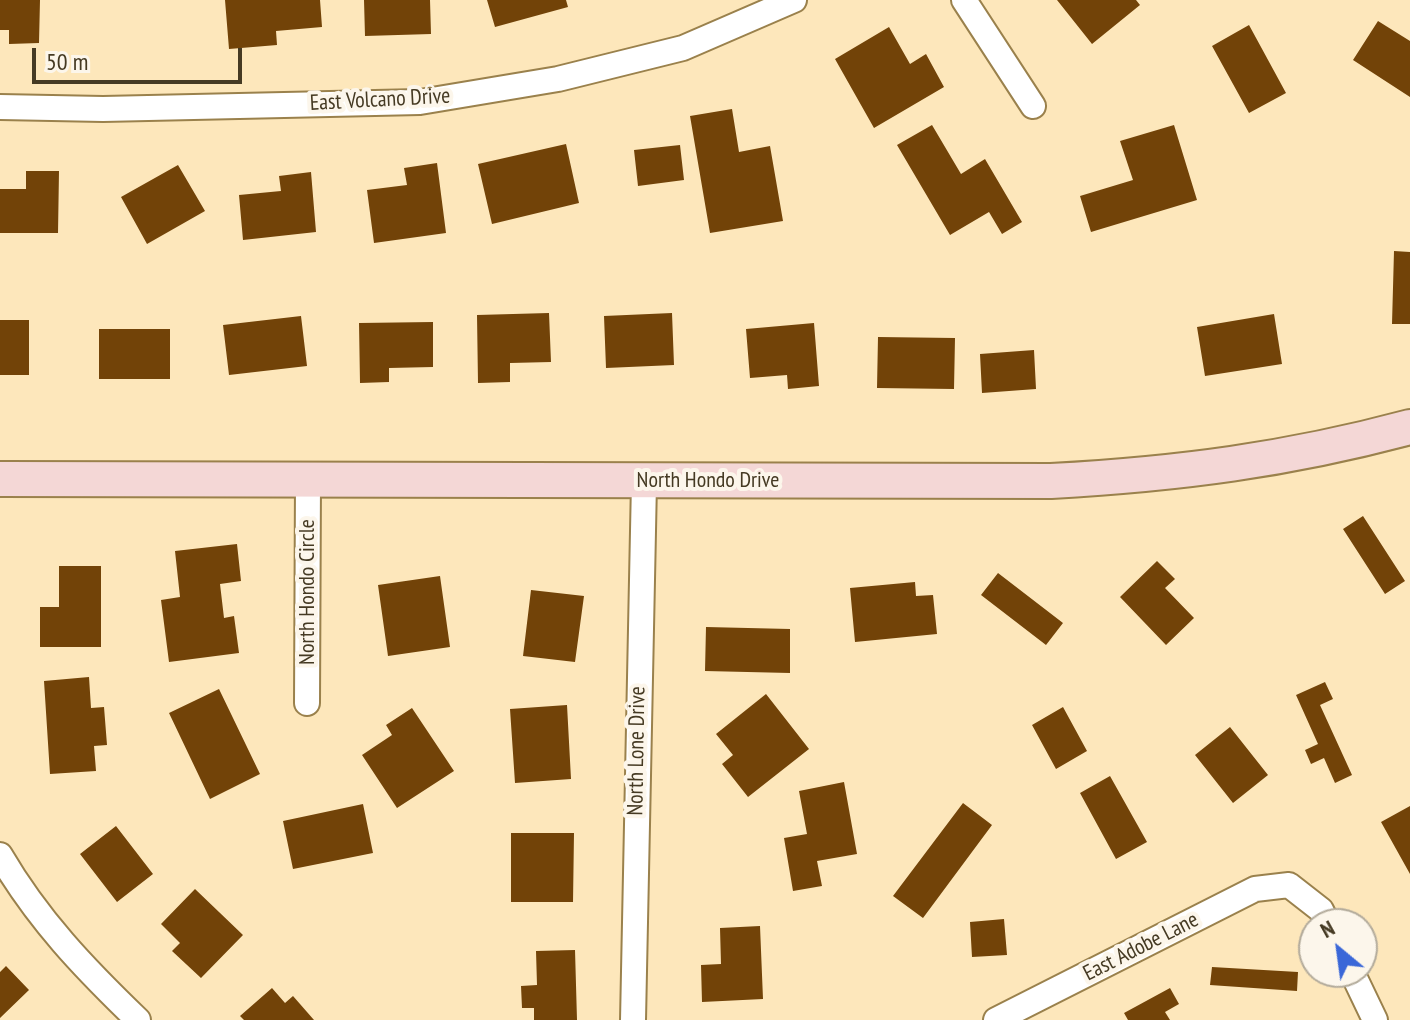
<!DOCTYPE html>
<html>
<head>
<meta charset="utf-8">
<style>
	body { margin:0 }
	#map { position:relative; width:1410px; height:1020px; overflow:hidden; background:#fde7bb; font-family:"PT Sans Narrow",sans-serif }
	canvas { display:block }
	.north { position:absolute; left:1298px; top:908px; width:80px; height:80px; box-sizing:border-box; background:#fcf6eb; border:2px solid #b3ab9b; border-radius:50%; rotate:331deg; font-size:22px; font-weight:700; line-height:32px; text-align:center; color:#453a23 }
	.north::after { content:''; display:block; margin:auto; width:28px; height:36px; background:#3a67d8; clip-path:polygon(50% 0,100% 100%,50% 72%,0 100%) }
	.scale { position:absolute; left:32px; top:48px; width:210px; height:36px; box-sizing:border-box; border:4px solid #453a23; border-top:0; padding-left:10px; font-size:24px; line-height:28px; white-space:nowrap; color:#453a23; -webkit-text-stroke:6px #fcf6eb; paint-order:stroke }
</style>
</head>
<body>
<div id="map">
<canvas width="1410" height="1020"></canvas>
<div class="north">N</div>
<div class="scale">50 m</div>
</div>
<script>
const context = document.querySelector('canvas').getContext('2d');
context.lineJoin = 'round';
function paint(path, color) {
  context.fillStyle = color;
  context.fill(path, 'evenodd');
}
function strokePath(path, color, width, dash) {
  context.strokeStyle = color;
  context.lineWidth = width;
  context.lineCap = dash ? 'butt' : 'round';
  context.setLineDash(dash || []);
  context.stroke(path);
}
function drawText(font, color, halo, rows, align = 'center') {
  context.font = font + ' "PT Sans Narrow",sans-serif';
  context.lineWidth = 8;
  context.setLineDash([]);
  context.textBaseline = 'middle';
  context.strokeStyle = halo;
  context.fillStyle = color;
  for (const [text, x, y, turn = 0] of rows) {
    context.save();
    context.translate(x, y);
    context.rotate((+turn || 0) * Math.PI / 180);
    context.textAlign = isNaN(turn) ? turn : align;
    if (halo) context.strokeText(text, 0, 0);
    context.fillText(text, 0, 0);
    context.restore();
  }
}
paint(new Path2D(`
	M0 0H40L39 43 9 44V30H0Z
	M225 0H320L322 27 276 31 277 45 229 49Z
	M364 0H430L431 34 365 36Z
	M487 0H566L568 7 495 27Z
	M1057 0H1136L1140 5 1092 44Z
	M1378 21 1410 41V97L1353 60Z
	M1249 25 1286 93 1249 113 1212 46Z
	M889 27 910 64 926 54 944 87 874 128 835 59Z
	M732 109 739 152 770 146 783 221 710 233 690 116Z
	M932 125 961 174 985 159 1022 222 1002 234 989 212 950 235 897 145Z
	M1174 125 1197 200 1091 232 1080 196 1133 180 1120 141Z
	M566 144 579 203 492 224 478 164Z
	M680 145 684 180 638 186 634 150Z
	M437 163 446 233 374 243 367 190 407 185 404 168Z
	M178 165 205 211 147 244 121 197Z
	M26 171H59L58 233H0V189H26Z
	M311 172 316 232 243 240 239 195 281 191 279 176Z
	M1394 251 1410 252V324H1392Z
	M549 313 551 362 510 363V382L478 383 477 315Z
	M672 313 674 365 606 368 604 316Z
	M1274 314 1282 364 1205 376 1197 327Z
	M301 316 307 366 229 375 223 325Z
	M0 320H29V375H0Z
	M433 322V367L389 368V382L360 383 359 323Z
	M814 323 819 386 788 389 787 375 750 378 746 329Z
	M99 329H170V379H99Z
	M878 337 955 338 954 389 877 388Z
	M1034 350 1036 389 982 393 980 354Z
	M1363 516 1405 581 1385 594 1343 529Z
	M237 544 241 581 220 584 224 618 234 616 239 653 169 662 161 600 180 597 175 551Z
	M1157 561 1175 579 1165 588 1194 618 1166 645 1120 597Z
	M59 566H101V647H40V607H59Z
	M998 573 1063 623 1046 645 981 595Z
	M440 576 450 647 388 656 378 585Z
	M915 582 916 596 933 595 937 634 855 642 850 588Z
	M531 590 584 596 575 662 523 656Z
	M706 627 790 629V673L705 671Z
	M89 677 91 708 104 707 107 745 94 746 96 771 50 774 44 681Z
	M1325 682 1333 699 1320 705 1352 775 1335 783 1324 758 1311 764 1305 750 1318 744 1296 695Z
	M219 689 260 774 210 799 169 713Z
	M766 694 809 749 748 797 722 764 733 755 716 734Z
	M567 705 571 779 515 783 510 709Z
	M1063 707 1087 751 1056 769 1032 725Z
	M412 708 454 771 397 808 362 755 392 735 386 725Z
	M1230 727 1268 775 1233 803 1195 755Z
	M1110 776 1147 842 1116 859 1080 793Z
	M844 782 857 854 817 861 822 886 793 891 784 838 807 834 799 791Z
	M963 803 992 825 923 918 893 896Z
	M363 804 373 853 293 869 283 821Z
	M1410 806V874L1381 822Z
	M116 826 153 874 117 902 80 854Z
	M511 833H574L573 902H511Z
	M195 889 243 935 201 978 172 951 180 943 161 924Z
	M1004 919 1007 955 972 957 970 922Z
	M760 926 763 999 702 1002 701 965 721 964 720 928Z
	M575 950 577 1020H534V1008H522L521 986 537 985 536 951Z
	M6 966 29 990 0 1018V972Z
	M1212 967 1298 972 1297 991 1210 985Z
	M272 988 285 1003 293 996 314 1020H244L240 1016Z
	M1170 988 1179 1004 1165 1012 1170 1020H1128L1124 1013Z`), '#724308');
const street = new Path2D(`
	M964 0 1033 106
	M0 107 103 109 420 102 558 79 683 48 794 0
	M307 703 308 480
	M0 855C38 920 84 968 138 1020
	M1352 972 1375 1020
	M633 1020 644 482
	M996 1020 1255 889 1289 885 1321 910 1328 924`);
const secondary = new Path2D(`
	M0 479 1051 481C1178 474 1287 460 1410 427`);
strokePath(street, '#9a814c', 28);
strokePath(secondary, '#9a814c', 38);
strokePath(street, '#fff', 24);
strokePath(secondary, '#f4d7d6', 34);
drawText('22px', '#453a23', '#fcf6eb', [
	["East Volcano Drive",380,100,-3],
	["North Hondo Drive",708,481],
	["North Hondo Circle",308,592,-90],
	["North Lone Drive",637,751,-89],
	["East Adobe Lane",1141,947,-27]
]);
</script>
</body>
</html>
